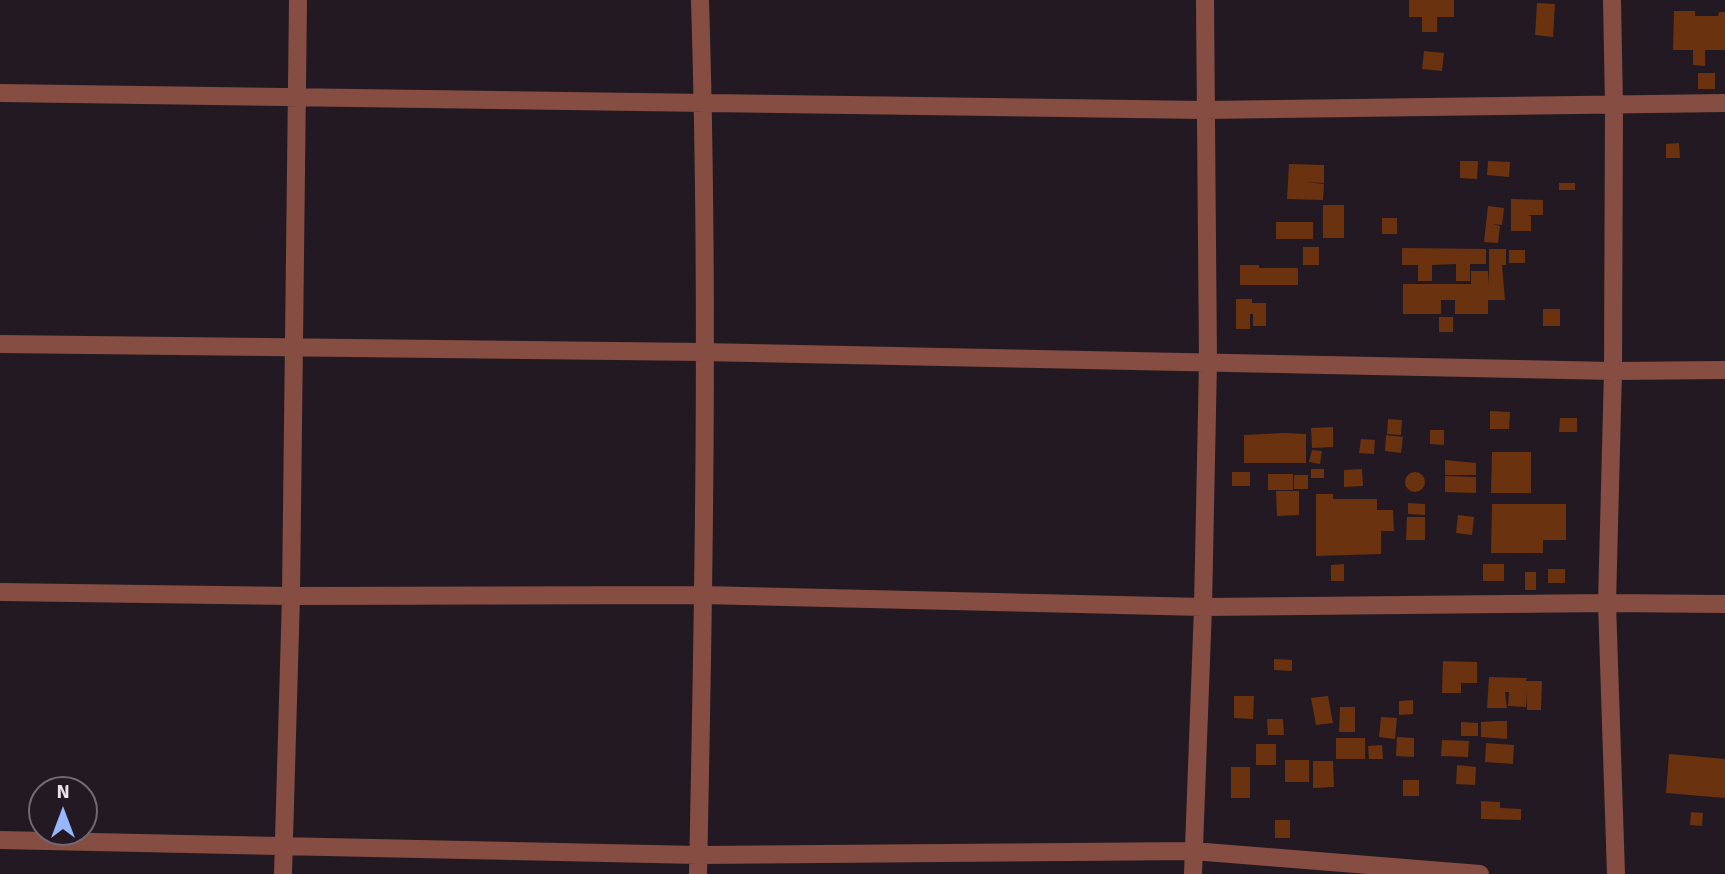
<!DOCTYPE html>
<html>
<head>
<meta charset="utf-8">
<style>
	body { margin:0 }
	#map { position:relative; width:1725px; height:874px; overflow:hidden; background:#231923; font-family:Signika,sans-serif }
	canvas { display:block }
	.north { position:absolute; left:28px; top:776px; width:70px; height:70px; box-sizing:border-box; background:#231923; border:2px solid #726972; border-radius:50%; rotate:0deg; font-size:19px; font-weight:700; line-height:28px; text-align:center; color:#e9e2e9 }
	.north::after { content:''; display:block; margin:auto; width:24px; height:32px; background:#96b6fd; clip-path:polygon(50% 0,100% 100%,50% 72%,0 100%) }
</style>
</head>
<body>
<div id="map">
<canvas width="1725" height="874"></canvas>
<div class="north">N</div>
</div>
<script>
const context = document.querySelector('canvas').getContext('2d');
context.lineJoin = 'round';
function paint(path, color) {
  context.fillStyle = color;
  context.fill(path, 'evenodd');
}
function strokePath(path, color, width, dash) {
  context.strokeStyle = color;
  context.lineWidth = width;
  context.lineCap = dash ? 'butt' : 'round';
  context.setLineDash(dash || []);
  context.stroke(path);
}
paint(new Path2D(`
	M1409 0H1454V17H1437V32H1422V17H1409Z
	M1537 3 1555 4 1553 37 1535 35Z
	M1674 11H1695V16H1718L1719 12H1725V50H1705V66L1693 65V50H1673Z
	M1424 51 1444 53 1442 71 1422 69Z
	M1698 73H1715V89H1698Z
	M1679 143 1680 158H1666V144Z
	M1460 161H1478L1477 179 1460 178Z
	M1488 161 1510 162 1509 177 1487 175Z
	M1289 164 1324 165V183L1306 182 1324 184 1323 200 1287 199Z
	M1559 183H1575V190H1559Z
	M1511 199 1543 200V215H1528L1531 216V231H1511Z
	M1323 205H1344V238H1323Z
	M1488 206 1504 208 1502 225 1493 224 1500 226 1498 243 1484 242Z
	M1382 218H1397V234H1382Z
	M1276 222H1313V239H1276Z
	M1303 247H1319V265H1303Z
	M1402 248 1486 249V264H1470V281H1456V264L1432 265V281H1418V265H1402Z
	M1489 249H1506V265H1502L1505 300H1488V314H1455V300H1441V314H1403V284H1471V271H1488L1489 285Z
	M1509 250H1525V263H1509Z
	M1240 265H1259V268H1298V285H1240Z
	M1236 299H1252V303H1266V326H1253V314H1250V329H1236Z
	M1543 309H1560V326H1543Z
	M1439 317H1453V332H1439Z
	M1490 411 1510 412 1509 429H1490Z
	M1560 418H1577V432H1559Z
	M1388 419 1402 420 1401 435 1387 434Z
	M1333 427V447L1312 448 1311 428Z
	M1430 430H1444V445L1430 444Z
	M1285 433 1306 434V463H1244V435Z
	M1386 435 1403 437 1401 453 1385 451Z
	M1361 439 1375 440 1374 454 1359 453Z
	M1312 450 1322 451 1320 464 1309 462Z
	M1492 452H1531V493H1491Z
	M1445 460 1476 463V475H1445Z
	M1311 469H1324V478H1311Z
	M1362 469 1363 486 1344 487V470Z
	M1405 482a10 10 0 1 1 20 0a10 10 0 1 1-20 0Z
	M1232 472H1250V486H1232Z
	M1268 474H1293V490H1268Z
	M1294 475H1308V489H1294Z
	M1445 476 1476 477V493L1445 492Z
	M1276 491H1299V515L1277 516Z
	M1316 494H1333V499H1377V510H1393L1394 531H1381V554L1316 556Z
	M1408 503 1425 504V515L1408 514Z
	M1492 504H1566V540H1543V553H1491Z
	M1458 515 1474 517 1472 535 1456 533Z
	M1407 517H1425V540H1406Z
	M1344 564V581H1331V565Z
	M1483 564H1504V581H1483Z
	M1548 569H1565V583H1548Z
	M1525 572H1536V590H1525Z
	M1274 659 1292 660V671L1274 670Z
	M1443 661 1477 662V683H1461V693H1442Z
	M1489 677 1527 678 1526 681H1542L1541 710H1527V692L1526 707 1508 706 1509 692H1505L1507 708H1487Z
	M1234 696H1254L1253 719 1234 718Z
	M1328 696 1333 723 1316 725 1311 698Z
	M1413 700V714L1399 715V701Z
	M1340 707H1355V732H1339Z
	M1381 717 1397 718 1395 739 1379 737Z
	M1267 719H1283L1284 735H1268Z
	M1497 721H1507V739L1481 737V722Z
	M1461 722 1478 723V736H1461Z
	M1397 737 1414 738V757L1396 756Z
	M1336 738H1365V759H1336Z
	M1442 740 1469 741 1468 757 1441 756Z
	M1486 743 1514 745 1513 764 1485 762Z
	M1256 744H1276V765H1256Z
	M1382 745 1383 759H1369L1368 746Z
	M1669 754 1725 759V798L1666 793Z
	M1285 760H1309V782H1285Z
	M1313 761H1333L1334 787 1313 788Z
	M1457 765 1476 767 1475 785 1456 784Z
	M1231 767H1250V798H1231Z
	M1403 780H1419V796H1403Z
	M1481 801 1500 802V808L1521 809V820L1481 819Z
	M1691 812 1703 813 1702 826 1690 825Z
	M1275 820H1290V838H1275Z`), '#6a320f');
strokePath(new Path2D(`
	M1612 0 1614 104 1613 371 1607 603 1616 874
	M0 93 1204 110 1725 103
	M0 344 703 352 1613 371 1725 370
	M0 592 291 596 702 595 1203 607 1607 603 1725 604
	M0 840 698 855 1193 851 1480 874
	M283 874 291 596 298 0
	M698 874C704 583 709 291 700 0
	M1193 874 1203 607 1208 362 1205 0`), '#864e42', 18);
</script>
</body>
</html>
